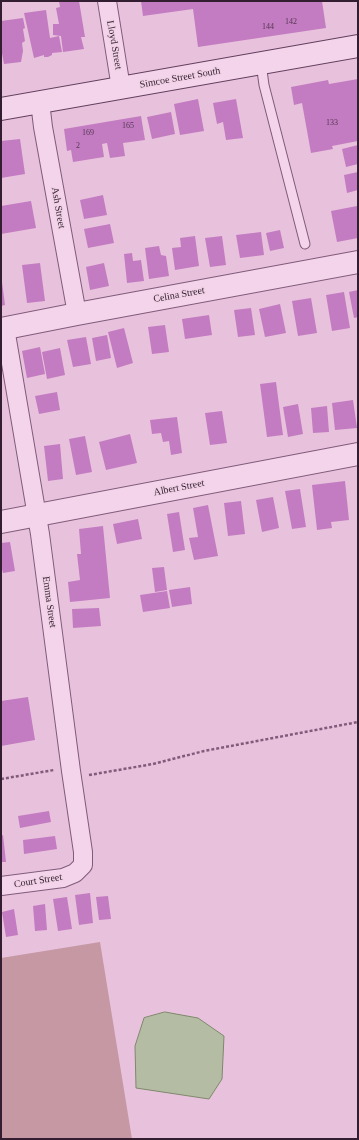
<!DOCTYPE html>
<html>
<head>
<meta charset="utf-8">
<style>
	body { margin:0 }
	#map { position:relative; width:359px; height:1140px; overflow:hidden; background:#e8c2dc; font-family:Georgia,serif }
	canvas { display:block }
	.frame { position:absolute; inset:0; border:2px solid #321e30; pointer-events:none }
</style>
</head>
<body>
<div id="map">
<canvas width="359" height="1140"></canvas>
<div class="frame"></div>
</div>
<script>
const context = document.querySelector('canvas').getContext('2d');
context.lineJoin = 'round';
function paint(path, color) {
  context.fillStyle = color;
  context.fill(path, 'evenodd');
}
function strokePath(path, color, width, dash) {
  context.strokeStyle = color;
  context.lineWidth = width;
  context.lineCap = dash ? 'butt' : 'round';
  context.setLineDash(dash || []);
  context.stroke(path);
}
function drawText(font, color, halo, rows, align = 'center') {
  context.font = font + ' Georgia,serif';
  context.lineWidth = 3;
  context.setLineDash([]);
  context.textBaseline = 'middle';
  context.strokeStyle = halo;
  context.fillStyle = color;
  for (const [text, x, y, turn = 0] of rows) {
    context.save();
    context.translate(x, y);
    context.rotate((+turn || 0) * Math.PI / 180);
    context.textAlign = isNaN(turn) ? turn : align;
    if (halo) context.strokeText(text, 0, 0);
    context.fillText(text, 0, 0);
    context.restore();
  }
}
paint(new Path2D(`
	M100 942 132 1139H1V958Z`), '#c598a4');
const water = new Path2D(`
	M165 1012 198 1018 224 1036 222 1079 209 1099 136 1088 135 1046 144 1018Z`);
paint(water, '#b4bca4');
strokePath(water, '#7e886c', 1);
paint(new Path2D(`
	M59 1H79L85 37H81L84 49 63 52 61 36 53 35V24H59L56 8 60 7Z
	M141 1H211V2L219 1H322L326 28 198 47 193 9 143 16Z
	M46 10 50 38 59 36 62 52 52 53V55L48 57H44V55L34 58 24 13Z
	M23 18 25 28 23 29 25 41 22 43 23 51 21 62 4 64 1 48V21Z
	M358 79V141L332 146 333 149 311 153 302 103 294 105 291 87 328 80 329 84Z
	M198 99 204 131 180 135 174 104Z
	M236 99 243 138 226 140 223 122 217 124 213 103Z
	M171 112 175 134 152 139 147 117Z
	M141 116 145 140 123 143 125 156 110 158 107 143 102 144 104 157 73 162 71 150 67 151 64 129Z
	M20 139 25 174 1 178V141Z
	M358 145V164L346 167 342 149Z
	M358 172V190L347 193 344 175Z
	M103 195 107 215 84 219 80 200Z
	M31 201 36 228 1 234V206Z
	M357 206 358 214V238L337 242 331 211Z
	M110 224 114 243 88 248 84 229Z
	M280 230 284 248 270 251 266 233Z
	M261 232 264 255 240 258 236 235Z
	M195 236 199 266 175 270 172 248 181 247 180 238Z
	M222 236 226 265 210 267 205 238Z
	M159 246 161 255 166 256 169 276 149 279 145 248Z
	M132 253 133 261 141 260 144 281 127 283 124 254Z
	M40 263 45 301 27 303 22 265Z
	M104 263 109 286 90 290 86 267Z
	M1 282H2L5 305 1 306Z
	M358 290V317L354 318 349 292Z
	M344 292 350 328 332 331 326 295Z
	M311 298 317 333 298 336 292 301Z
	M280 304 286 333 265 337 259 309Z
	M251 308 255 335 238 337 234 310Z
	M209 315 212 335 185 339 182 319Z
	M165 325 169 352 152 354 148 327Z
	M124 328 133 363 117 368 108 332Z
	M107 335 111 358 96 361 92 338Z
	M86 337 91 364 73 367 67 340Z
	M40 347 45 374 27 378 22 351Z
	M60 348 65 375 47 379 42 352Z
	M276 382 283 435 267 437 260 384Z
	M57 392 60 410 39 414 35 396Z
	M353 400 357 428 335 430 332 403Z
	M298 404 303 434 288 437 283 407Z
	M327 406 329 432 313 433 311 408Z
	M222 411 227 443 210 445 205 413Z
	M177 417 182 453 171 455 169 441 163 442 161 433 152 434 150 420Z
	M130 434 137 463 106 470 99 442Z
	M85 436 92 472 76 475 69 439Z
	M60 444 63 479 48 481 44 446Z
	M345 481 349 520 331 522 332 528 317 530 312 485Z
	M300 489 306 527 292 529 285 491Z
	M273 497 279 528 262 532 256 500Z
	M241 501 245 534 228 536 224 503Z
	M208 505 218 556 194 560 189 538 198 537 193 508Z
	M179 512 185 550 173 552 167 514Z
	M138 519 142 539 117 544 113 524Z
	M103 526 110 598 70 602 68 582 80 580 77 554H81L79 529Z
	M10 542 15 571 3 573 1 565V543Z
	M164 567 167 590 155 592 152 568Z
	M190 587 192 604 172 607 169 590Z
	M167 591 170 608 143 612 140 595Z
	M99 608 101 626 73 628 72 609Z
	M28 697 35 740 1 746V701Z
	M49 811 51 822 20 828 18 816Z
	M3 835 6 862H1V836Z
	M55 836 57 849 24 854 23 840Z
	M90 893 93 923 79 925 75 895Z
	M108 896 111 919 99 920 96 897Z
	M67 897 72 929 58 931 53 899Z
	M45 904 47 930 35 931 33 906Z
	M14 909 18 935 6 937 2 912Z`), '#c37cc1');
const service = new Path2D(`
	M261 63 264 85 305 244`);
const minor = new Path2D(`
	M107 1 121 88
	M40 102 43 127 77 314
	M1 886 63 878 75 873 83 865V852L71 771 40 534 5 328`);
const tertiary = new Path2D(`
	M1 329 77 314 358 262
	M1 522 358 454`);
const secondary = new Path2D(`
	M1 109 358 46`);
strokePath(service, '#805b7b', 11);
strokePath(minor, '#805b7b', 20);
strokePath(tertiary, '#805b7b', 24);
strokePath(secondary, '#623f5e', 24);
strokePath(new Path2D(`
	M89 775 153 764 204 751 358 722
	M1 779 54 770`), '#805b7b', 2.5, [3, 2]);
strokePath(service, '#f4d4ea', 9);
strokePath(minor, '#f4d4ea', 18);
strokePath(tertiary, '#f4d4ea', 22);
strokePath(secondary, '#f4d4ea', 22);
drawText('8px', '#563654', null, [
	["142",291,22],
	["144",268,27],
	["133",332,123],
	["165",128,126],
	["169",88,133],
	["2",78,146]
]);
drawText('10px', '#321e30', '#f1d1e6', [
	["Lloyd Street",114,45,80],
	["Simcoe Street South",180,78,-10],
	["Ash Street",58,208,80],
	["Celina Street",179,295,-10],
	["Albert Street",179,488,-11],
	["Emma Street",49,602,82],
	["Court Street",38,881,-9]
]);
</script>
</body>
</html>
